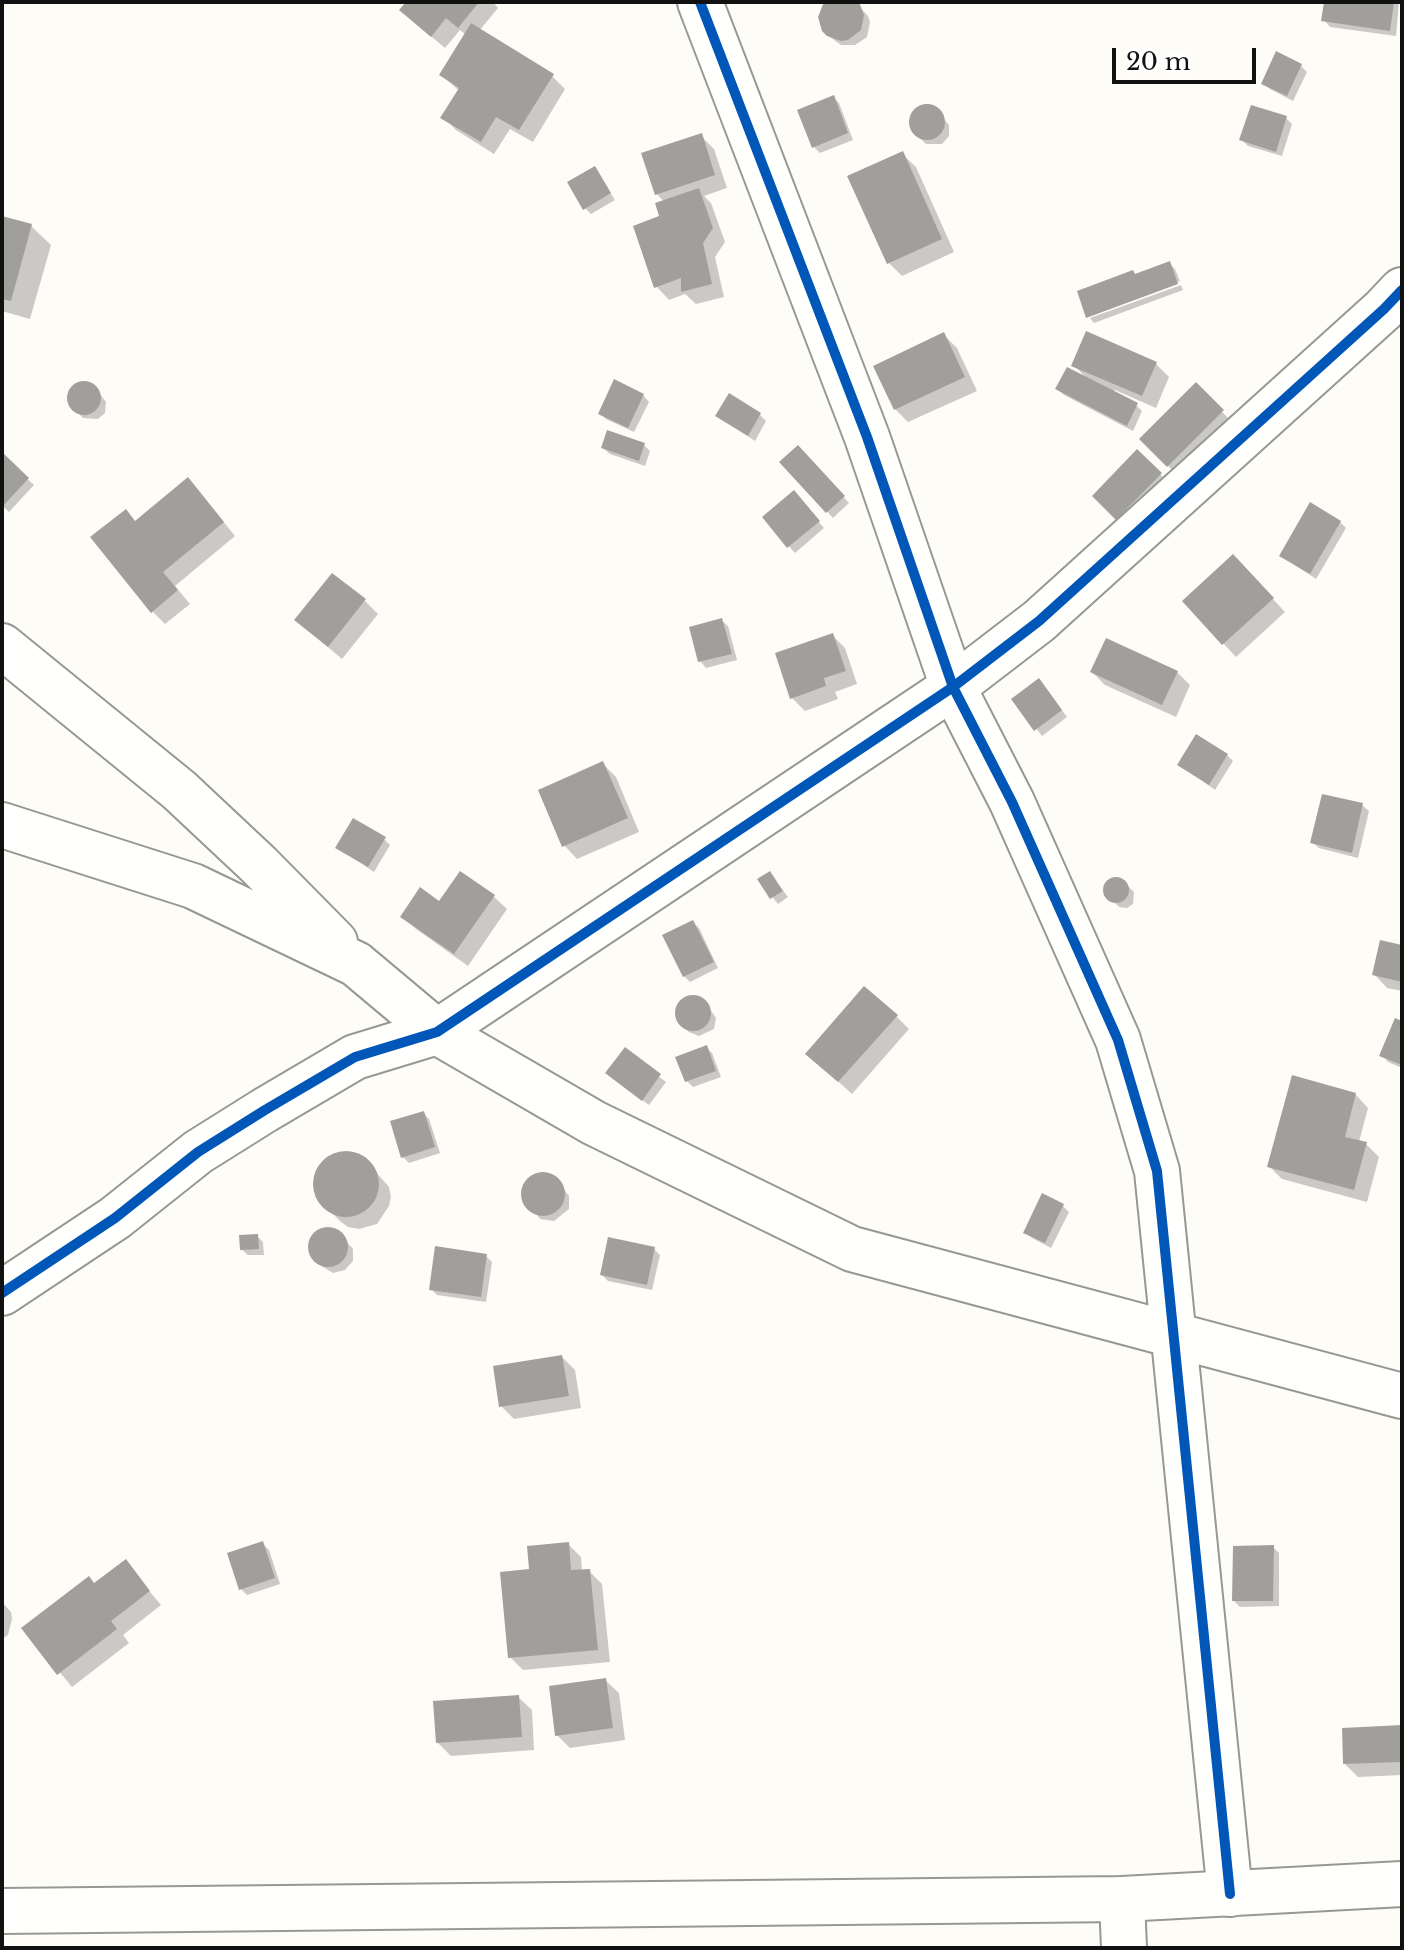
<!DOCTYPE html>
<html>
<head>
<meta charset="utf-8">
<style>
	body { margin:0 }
	#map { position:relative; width:1404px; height:1950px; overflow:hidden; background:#fdfcf7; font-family:"Libre Baskerville",serif }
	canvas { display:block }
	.frame { position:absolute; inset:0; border:4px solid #111; pointer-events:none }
	.scale { position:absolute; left:1112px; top:48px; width:144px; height:36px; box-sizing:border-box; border:4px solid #111; border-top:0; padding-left:10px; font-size:24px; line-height:28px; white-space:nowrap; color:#111; -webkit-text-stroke:6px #fff; paint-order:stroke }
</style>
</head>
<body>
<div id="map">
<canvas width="1404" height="1950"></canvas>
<div class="frame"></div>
<div class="scale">20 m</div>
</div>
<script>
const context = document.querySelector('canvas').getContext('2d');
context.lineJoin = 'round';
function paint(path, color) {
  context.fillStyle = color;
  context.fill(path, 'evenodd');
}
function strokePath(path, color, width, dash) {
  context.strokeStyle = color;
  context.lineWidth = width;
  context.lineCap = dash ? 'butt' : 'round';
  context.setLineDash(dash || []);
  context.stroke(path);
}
paint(new Path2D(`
	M408 2H493L498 8 479 31 552 76 565 89 533 142 510 129 494 154 456 130 443 117 459 91 442 75 466 35 460 30 445 48 415 23Z
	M828 2H855L868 16 870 22 867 37 855 45H841L830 37Z
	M1326 2H1399L1396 36 1330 27 1324 20Z
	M1301 66 1307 72 1293 101 1270 89 1263 83Z
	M833 97 839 103 853 140 820 153 814 147Z
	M926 106 936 109 949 125V136L942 144H926L912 130V114Z
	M1286 118 1292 124 1282 156 1248 146 1242 140Z
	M701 136 714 149 727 188 704 196 711 203 725 242 715 257 724 297 696 304 685 294 669 300 656 286 664 202 657 194Z
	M902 154 916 167 954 252 902 276 889 263 850 177Z
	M594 168 615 200 591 214 585 208Z
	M2 218 31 226 51 245 30 319 2 311Z
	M1169 263 1175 269 1180 281 1088 315 1136 276Z
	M1181 285 1183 290 1094 323 1090 318Z
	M944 335 957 348 977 391 908 422 895 409Z
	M1156 364 1169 377 1156 408 1115 390 1113 393 1136 405 1142 411 1133 431 1064 395 1057 389 1087 379 1074 365Z
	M78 384 94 386 106 402 105 413 98 419 83 418 70 404 71 390Z
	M1196 385 1228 418 1174 472 1142 439Z
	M643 395 649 402 634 432 606 419 600 413Z
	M760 415 766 421 755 441 717 416Z
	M644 445 650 451 645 466 610 454 603 448Z
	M798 448 849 503 833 518 782 462Z
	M1137 452 1166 480 1123 524 1094 496Z
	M2 455 34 485 9 512 2 505Z
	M200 493 235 536 175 586 190 604 165 624 152 611 136 522Z
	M799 499 824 528 795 553 764 518Z
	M1340 522 1346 528 1316 579 1281 556Z
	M1246 570 1285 612 1236 657 1184 601Z
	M365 601 378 614 342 659 296 620Z
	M721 620 728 626 737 660 706 668 700 661Z
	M832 635 845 648 857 684 835 692 838 699 805 711 792 698Z
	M1092 672H1177L1190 685 1176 717 1105 685Z
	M1045 687 1067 717 1042 736 1014 700Z
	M1227 755 1233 761 1215 790 1180 765Z
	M603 764 616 777 639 832 577 859 564 845Z
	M1362 805 1369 811 1358 858 1319 848 1312 842Z
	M384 839 390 845 374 872 338 848Z
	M1115 879 1122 880 1134 892 1133 904 1127 908 1119 907 1105 892 1106 885Z
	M759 880H775L788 897 778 904Z
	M493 896 507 909 468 966 416 929 403 916 439 903Z
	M693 922 699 928 718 968 690 982 684 976Z
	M1402 947V991L1387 988 1374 974Z
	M688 997 704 1001 716 1018 714 1029 699 1036 689 1032 682 1026 676 1012 680 1003Z
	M896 1016 909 1029 852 1094 821 1066Z
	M1402 1023V1068L1388 1062 1382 1055Z
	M706 1047 712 1053 721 1077 693 1087 687 1081 678 1058Z
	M625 1050 666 1082 649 1105 614 1079Z
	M1355 1094 1368 1108 1359 1142 1366 1144 1379 1157 1367 1202 1282 1179 1269 1166Z
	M423 1113 429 1119 440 1153 409 1163 403 1157Z
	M352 1154 361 1157 375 1171 389 1187 391 1197 389 1206 377 1224 359 1229 348 1227 340 1221 326 1207 316 1191 318 1171 324 1162 332 1156Z
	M541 1174 554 1177 569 1196V1209L554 1221 540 1219 524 1197 526 1185Z
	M1062 1205 1069 1212 1051 1248 1032 1238 1026 1232Z
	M327 1229 339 1233 353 1249V1261L345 1270 333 1273 323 1267 311 1250 313 1239Z
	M257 1236 263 1242 264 1255H248L241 1249Z
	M654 1249 660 1255 652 1290 608 1281 602 1275Z
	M486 1256 492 1262 486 1302 437 1295 431 1289Z
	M562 1357 575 1370 581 1408 514 1419 501 1406Z
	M263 1544 269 1550 280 1584 247 1595 241 1589Z
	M568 1544 581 1557 582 1571H589L602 1584 610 1662 523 1670 510 1657 532 1570Z
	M1273 1547 1279 1553V1606L1240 1607 1234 1601Z
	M125 1562 161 1605 123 1635 129 1643 72 1687 24 1629 95 1585Z
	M2 1602 11 1612 12 1619 8 1635 2 1639Z
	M605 1680 619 1693 625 1740 570 1748 557 1735Z
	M518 1697 532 1710 534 1750 451 1756 438 1743Z
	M1402 1727V1775L1358 1777 1345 1764Z`), '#0003');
paint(new Path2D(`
	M406 2H479L458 28 446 18 431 37 399 10Z
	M824 2H859L864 15 861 30 848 40 841 41 827 36 822 31 818 17Z
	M1324 2H1394L1390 31 1321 21Z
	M471 23 554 74 519 130 496 117 481 142 440 118 459 88 439 75Z
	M1276 51 1302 64 1287 96 1261 84Z
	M834 95 848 133 812 148 797 110Z
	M909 122a18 18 0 1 1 36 0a18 18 0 1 1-36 0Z
	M1251 105 1287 116 1276 152 1239 140Z
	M702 133 715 175 655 195 641 153Z
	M903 151 942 239 887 264 847 176Z
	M595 166 611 193 583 210 567 182Z
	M699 188 713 228 703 243 712 284 681 292V278L654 288 633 226 659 216 655 203Z
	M2 216 32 224 11 301 2 299Z
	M1170 261 1178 284 1086 318 1077 291 1133 270 1135 274Z
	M1086 331 1157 362 1142 396 1071 366Z
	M944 332 965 377 894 410 873 366Z
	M1067 367 1138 403 1127 426 1055 389Z
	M614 379 644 394 628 428 598 414Z
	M67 398a17 17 0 1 1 34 0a17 17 0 1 1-34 0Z
	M1196 382 1224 410 1167 467 1139 439Z
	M729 393 761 413 748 436 715 416Z
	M607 430 645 443 639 461 601 448Z
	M798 445 845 496 826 513 779 462Z
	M1137 449 1162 473 1116 520 1092 496Z
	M2 452 29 478 2 507Z
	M188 477 224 522 163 572 178 590 151 613 90 537 126 509 135 521Z
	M794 490 820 521 787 548 762 517Z
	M1310 502 1341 521 1310 574 1279 556Z
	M1233 554 1274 598 1222 645 1182 601Z
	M332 573 366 599 328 647 294 620Z
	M722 618 732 654 698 662 689 627Z
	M833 633 846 671 824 678 826 686 790 699 775 653Z
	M1106 638 1178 671 1162 705 1090 672Z
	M1039 678 1062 710 1034 731 1011 699Z
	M1196 734 1228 754 1209 785 1177 765Z
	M603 761 628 818 562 847 538 790Z
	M1322 794 1363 803 1352 853 1310 843Z
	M353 818 386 837 368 867 335 848Z
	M460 871 495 895 454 954 400 917 420 887 439 901Z
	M770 871 783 891 770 899 757 879Z
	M1103 890a13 13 0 1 1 26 0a13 13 0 1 1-26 0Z
	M693 920 714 962 683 977 662 935Z
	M1380 940 1402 945V982L1372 975Z
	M864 986 898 1015 838 1082 805 1054Z
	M675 1013a18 18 0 1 1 36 0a18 18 0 1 1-36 0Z
	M1395 1018 1402 1021V1065L1379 1056Z
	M707 1045 716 1071 685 1082 675 1057Z
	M625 1047 661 1074 642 1101 605 1073Z
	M1292 1075 1356 1093 1345 1137 1367 1142 1354 1190 1267 1167Z
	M424 1111 435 1147 401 1158 390 1121Z
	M313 1184a33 33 0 1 1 66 0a33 33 0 1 1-66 0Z
	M521 1194a22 22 0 1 1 44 0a22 22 0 1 1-44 0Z
	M1042 1193 1064 1204 1045 1243 1023 1233Z
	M308 1247a20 20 0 1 1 40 0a20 20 0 1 1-40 0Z
	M258 1234 259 1249 240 1250 239 1235Z
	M608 1237 655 1247 647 1285 600 1275Z
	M435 1246 487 1254 481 1297 429 1290Z
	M562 1355 569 1396 499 1407 493 1366Z
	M263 1541 275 1578 239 1590 227 1553Z
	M569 1542 571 1570 590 1569 598 1650 508 1658 500 1572 529 1569 527 1546Z
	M1274 1545 1273 1601H1232L1233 1546Z
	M126 1559 150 1591 111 1621 117 1629 57 1675 21 1628 89 1576 94 1583Z
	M606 1678 613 1728 555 1736 549 1686Z
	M519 1695 522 1737 436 1743 433 1701Z
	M1402 1725V1762L1343 1764 1342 1728Z`), '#a19f9c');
const minor = new Path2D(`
	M700 2 867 437 953 687 1012 802 1118 1040 1157 1171 1230 1894
	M2 646 179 790 259 865 335 942
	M2 825 193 886 356 964 437 1032 594 1123 852 1249 1402 1396
	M2 1293 115 1218 198 1152 265 1110 355 1057 437 1032 953 687 1039 621 1384 309 1402 290
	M1122 1899 1124 1948`);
const tertiary = new Path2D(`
	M2 1911 1122 1899 1402 1884`);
strokePath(minor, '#979795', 48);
strokePath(tertiary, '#979795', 48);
strokePath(minor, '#fffffe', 44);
strokePath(tertiary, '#fffffe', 44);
strokePath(new Path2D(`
	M700 2 867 437 953 687 1012 802 1118 1040 1157 1171 1230 1894
	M2 1293 115 1218 198 1152 265 1110 355 1057 437 1032 953 687 1039 621 1384 309 1402 290`), '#0057b8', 10);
</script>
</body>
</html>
